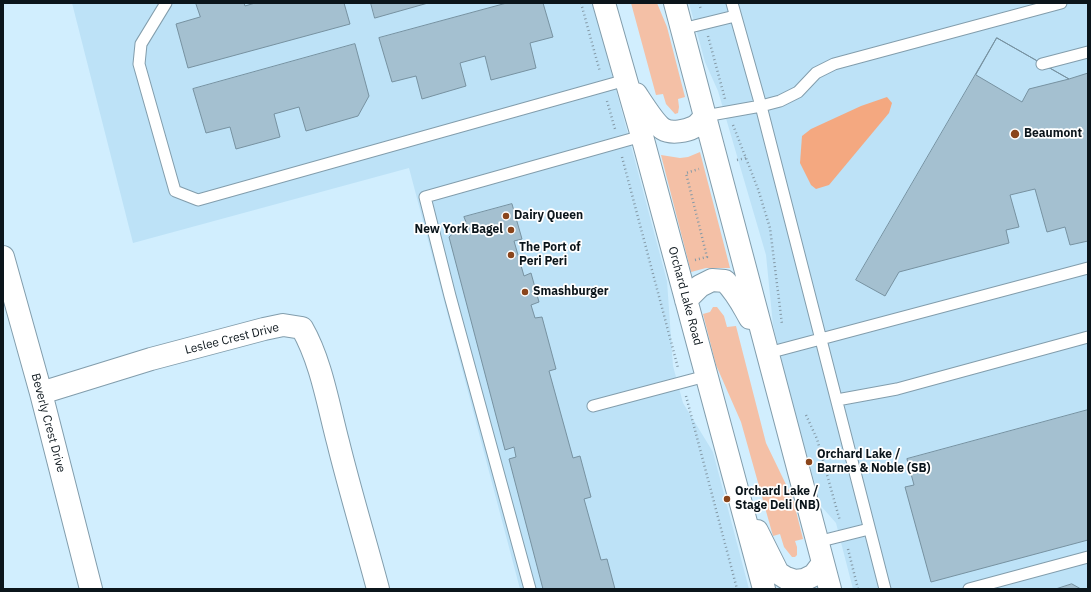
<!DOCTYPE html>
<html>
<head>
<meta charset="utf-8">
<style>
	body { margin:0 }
	#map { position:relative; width:1091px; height:592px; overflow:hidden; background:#d1eefe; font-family:"IBM Plex Sans",sans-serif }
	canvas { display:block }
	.frame { position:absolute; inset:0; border:4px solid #0b151b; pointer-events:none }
</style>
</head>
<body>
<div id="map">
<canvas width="1091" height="592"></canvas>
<div class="frame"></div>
</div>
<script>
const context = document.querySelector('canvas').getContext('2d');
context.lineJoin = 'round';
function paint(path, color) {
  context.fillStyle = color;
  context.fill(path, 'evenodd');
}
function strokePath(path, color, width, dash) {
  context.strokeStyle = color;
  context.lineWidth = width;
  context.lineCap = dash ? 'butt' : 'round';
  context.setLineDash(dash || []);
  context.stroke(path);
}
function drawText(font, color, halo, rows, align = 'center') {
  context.font = font + ' "IBM Plex Sans",sans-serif';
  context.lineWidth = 3.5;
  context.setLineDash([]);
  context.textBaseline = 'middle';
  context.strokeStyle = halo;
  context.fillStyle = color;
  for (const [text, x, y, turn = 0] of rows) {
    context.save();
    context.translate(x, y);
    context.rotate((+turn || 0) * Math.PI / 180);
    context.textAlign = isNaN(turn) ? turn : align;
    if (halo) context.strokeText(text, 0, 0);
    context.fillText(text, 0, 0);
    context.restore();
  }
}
paint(new Path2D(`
	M72 3H593L667 281 673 366 683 403 713 452 749 589H520L409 168 133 243Z
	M689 3H1088V589H853L836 523 821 506 787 384 773 325 766 255 718 91 705 62Z`), '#bde2f7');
paint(new Path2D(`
	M631 3H657L667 27 685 97 678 99 679 107 678 113 675 114 666 104 663 94 656 95Z
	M700 152 730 268H706L691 272 661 155 680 158 688 157Z
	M713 307H717L724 316 727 327 736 326 766 443 793 499 803 539 795 541 797 547V555L795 557H792L784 547 780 534 773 536 741 422 716 365 703 314 710 312Z`), '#f4c0a6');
paint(new Path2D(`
	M887 97 892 103 889 113 829 185 816 189 811 185 800 163 802 136 811 129 861 106Z`), '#f4a880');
const building = new Path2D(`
	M196 3H244L245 6 255 3H344L350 24 188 68 176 24 200 17Z
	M371 3H428L375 18Z
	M507 3H543L553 37 530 43 536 68 491 80 485 56 460 63 466 86 422 99 416 76 392 82 379 38Z
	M997 38 1069 79 1088 73V241L1070 245 1065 227 1047 232 1035 189 1010 195 1019 227 1006 230 1009 243 899 272 885 296 856 280Z
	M997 38 1069 79 1029 89 1022 102 976 75Z
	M355 44 369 96 358 116 306 131 299 107 274 114 280 137 236 149 230 127 206 133 193 89Z
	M512 204 522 239 514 241 524 276 531 273 539 302 531 305 535 318 542 317 556 369 549 371 573 458 580 456 591 497 584 499 601 560 607 559 615 589H543L509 459 516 457 514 447 505 450 449 237 466 222 464 217Z
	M1088 410V540L931 582 905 487 914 485 907 459Z
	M1072 584 1081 589H1056Z`);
paint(building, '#a4c0d0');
strokePath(building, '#7792a1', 1);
const service = new Path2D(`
	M166 3 141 44 139 64 175 191 198 200 626 80
	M732 3 761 106 885 589
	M682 29 735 16
	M1042 64 1088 52
	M705 116 761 106 780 101 798 92 816 73 834 64 1061 3
	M768 353 1088 268
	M837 400 897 389 1088 337
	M593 406 706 376
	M817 542 869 529
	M530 589 450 296 425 197 642 136
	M969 589 1088 557`);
const minor = new Path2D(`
	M3 257 41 393 91 589
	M41 393 151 359 264 329 283 325 302 328C321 361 328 404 338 442 350 491 365 540 378 589`);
const secondary = new Path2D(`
	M604 3 642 136 764 589
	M675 3 830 589
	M636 94C642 103 655 124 663 129 671 134 687 131 694 127 698 125 702 120 705 116
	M686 300 700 286 712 280 725 281C737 293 742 304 750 318
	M757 531 778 573 786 578 795 581 804 580 814 575 823 563`);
strokePath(service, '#829dac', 13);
strokePath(minor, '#829dac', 24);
strokePath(secondary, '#829dac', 24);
strokePath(new Path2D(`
	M581 3 600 72
	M699 3 701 10
	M708 36 725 99
	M607 101 615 129
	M733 125 758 189 770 228 782 324
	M622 157 678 368
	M737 160 746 158
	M695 260 707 257 686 173 699 169
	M686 396 737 589
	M806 415 817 439 840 521
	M848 549 858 589`), '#8499a6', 2.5, [1, 3]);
strokePath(service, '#fff', 11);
strokePath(minor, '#fff', 22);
strokePath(secondary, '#fff', 22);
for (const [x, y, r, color] of [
	[1015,134,5,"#8a451b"],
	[506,216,4,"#8a451b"],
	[511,230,4,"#8a451b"],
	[511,255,4,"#8a451b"],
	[525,292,4,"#8a451b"],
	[809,462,4,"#8a451b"],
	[727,499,4,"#8a451b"]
]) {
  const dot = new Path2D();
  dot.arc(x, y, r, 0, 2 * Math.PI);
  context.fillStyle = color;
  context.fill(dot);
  strokePath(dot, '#fff', 1.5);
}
drawText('bold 12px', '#0b151b', '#fff', [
	["Beaumont",1024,134],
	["Dairy Queen",514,216],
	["New York Bagel",503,230,"right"],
	["The Port of",519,248],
	["Peri Peri",519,262],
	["Smashburger",533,292],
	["Orchard Lake /",817,455],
	["Barnes & Noble (SB)",817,469],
	["Orchard Lake /",735,492],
	["Stage Deli (NB)",735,506]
], 'left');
drawText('12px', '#0b151b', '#fff', [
	["Orchard Lake Road",685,296,75],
	["Leslee Crest Drive",232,339,-14],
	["Beverly Crest Drive",48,423,75]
]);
</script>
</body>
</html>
